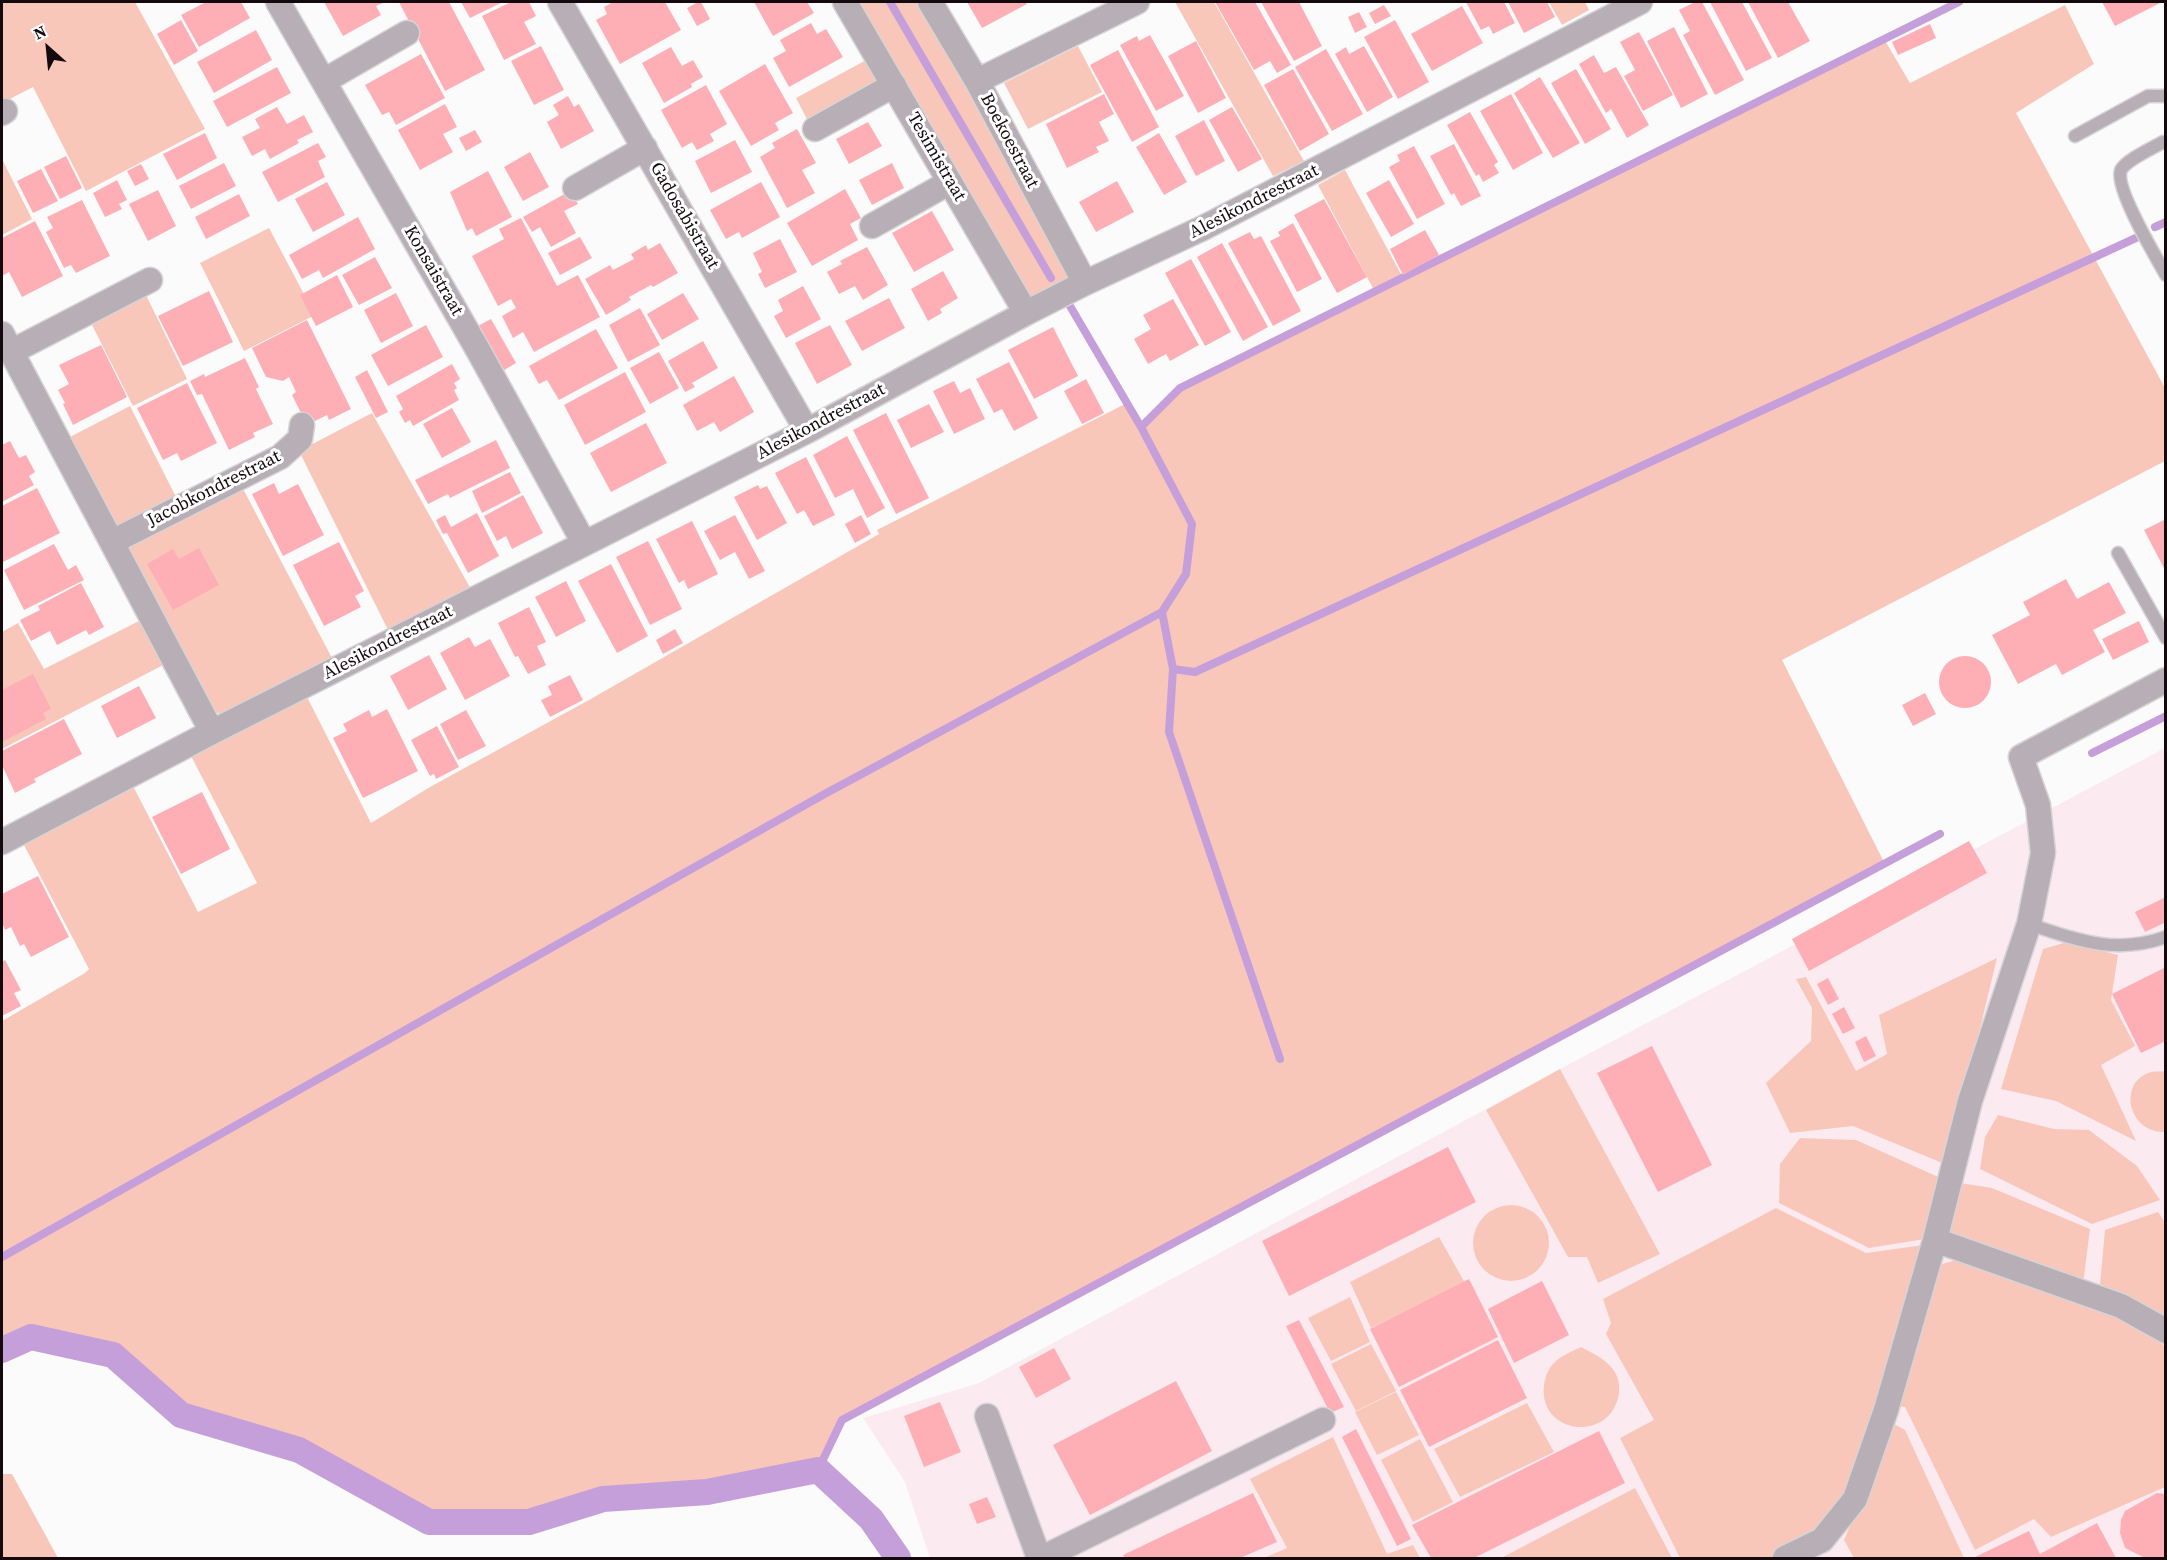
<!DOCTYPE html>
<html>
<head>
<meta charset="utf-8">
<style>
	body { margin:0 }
	#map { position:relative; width:2167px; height:1560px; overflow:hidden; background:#fbfbfb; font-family:"Source Serif 4",serif }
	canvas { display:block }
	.frame { position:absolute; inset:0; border:3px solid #140a0e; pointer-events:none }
	.north { position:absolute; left:18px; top:18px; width:60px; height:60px; -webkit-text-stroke:4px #fff; paint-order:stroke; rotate:333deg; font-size:16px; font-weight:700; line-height:24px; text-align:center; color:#140a0e }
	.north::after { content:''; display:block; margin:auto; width:21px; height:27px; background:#140a0e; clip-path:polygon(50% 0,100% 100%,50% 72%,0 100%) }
</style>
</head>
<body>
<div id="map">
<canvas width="2167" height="1560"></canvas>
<div class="frame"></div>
<div class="north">N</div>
</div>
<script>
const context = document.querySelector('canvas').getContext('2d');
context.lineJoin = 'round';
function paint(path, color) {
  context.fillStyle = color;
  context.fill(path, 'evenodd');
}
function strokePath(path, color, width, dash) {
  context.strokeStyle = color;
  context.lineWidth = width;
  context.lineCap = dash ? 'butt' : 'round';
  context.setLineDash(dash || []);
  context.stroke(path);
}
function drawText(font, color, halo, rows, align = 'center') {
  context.font = font + ' "Source Serif 4",serif';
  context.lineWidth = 6;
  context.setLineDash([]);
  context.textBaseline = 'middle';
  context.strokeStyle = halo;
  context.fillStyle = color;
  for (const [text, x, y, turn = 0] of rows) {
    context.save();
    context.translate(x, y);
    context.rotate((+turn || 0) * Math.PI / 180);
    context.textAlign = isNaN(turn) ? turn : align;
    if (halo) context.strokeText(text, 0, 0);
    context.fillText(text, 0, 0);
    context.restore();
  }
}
paint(new Path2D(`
	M2165 748V1558H930L905 1482 863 1418 979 1383 1560 1069Z`), '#fbebf1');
paint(new Path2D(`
	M2 2H135L205 129 86 191 33 87 2 103Z
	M854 2H922L1070 270 1065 282 1033 298 1022 289Z
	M1175 2H1214L1304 161 1273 176Z
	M1549 2H1585L1589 10 1562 25Z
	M2065 5 2094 64 2016 113 2165 388V461L1782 660 1885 864 843 1420 818 1470 707 1492 603 1499 529 1522H429L299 1450 181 1415 113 1355 31 1337 2 1350V1021L85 973 89 969 24 845 133 786 198 912 257 883 191 756 306 695 371 823 430 787 589 700 879 534 877 530 1127 403 1141 427 1180 388 1375 292 1318 185 1345 170 1403 278 1884 39 1910 83Z
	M1078 46 1102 92 1028 129 1004 83Z
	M870 58 883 83 809 123 796 98Z
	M2 159 32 219 2 235Z
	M269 228 315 315 244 351 200 263Z
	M144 291 187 379 133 406 89 319Z
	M130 406 177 499 114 528 64 440Z
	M372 413 472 591 389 632 299 451Z
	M240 483 333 660 223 714 209 711 126 545Z
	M143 619 167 663 2 749V632L18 623 44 669Z
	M2067 942 2118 955 2111 1000 2135 1046 2101 1065 2136 1141 2056 1101 2001 1089 2043 949Z
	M1997 958 1947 1165 1853 1126 1790 1133 1766 1083 1811 1041 1812 1008 1796 979 1806 977 1856 1071 1887 1054 1879 1015Z
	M1560 1069 1660 1254 1598 1283 1587 1257H1568L1486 1110Z
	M2165 1071V1132C2128 1133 2117 1082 2151 1072 2155 1071 2161 1072 2165 1071Z
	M1998 1115 2054 1129 2089 1130 2137 1166 2160 1200 2092 1224 1980 1169 1985 1137Z
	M1800 1138 1856 1140 1945 1180 1931 1238 1869 1248 1779 1203 1780 1164Z
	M1954 1182 1992 1188 2090 1229 2082 1292 1941 1237Z
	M1473 1243a38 38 0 1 1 76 0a38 38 0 1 1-76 0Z
	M1776 1208 1866 1253 1931 1244 1850 1499 1819 1537 1775 1558H1680L1620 1438 1654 1420 1606 1334 1611 1323 1603 1299Z
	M2158 1212 2165 1222V1317L2100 1284 2105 1230Z
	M1439 1237 1465 1283 1371 1328 1350 1282Z
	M1960 1259 2126 1318 2165 1346V1487L2051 1537 2034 1519 1975 1550 1905 1407 1893 1406 1935 1266Z
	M1350 1297 1370 1342 1331 1361 1308 1318Z
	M1371 1344 1396 1391 1356 1411 1331 1364Z
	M1581 1347C1600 1357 1622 1367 1619 1393 1612 1443 1538 1436 1544 1385 1545 1376 1549 1367 1556 1361 1563 1355 1573 1351 1581 1347Z
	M1396 1392 1419 1435 1377 1455 1355 1412Z
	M1527 1403 1554 1452 1460 1497 1434 1449Z
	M1894 1424 1905 1430 1964 1558H1854L1844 1540Z
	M1333 1437 1387 1554 1413 1545 1420 1558H1264L1287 1548 1250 1479Z
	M1420 1439 1453 1502 1413 1522 1381 1460Z
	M2 1474H12L58 1558H2Z
	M1635 1488 1672 1558H1501Z`), '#f9c6ba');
strokePath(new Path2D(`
	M890 2 1051 278
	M2155 227 2166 222
	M1141 427 1180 388 1959 2
	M1162 612 1173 669 1195 672 2138 237
	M1173 669 1169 732 1280 1059
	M2092 753 2166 716
	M2 1257 821 796 1162 612 1186 574 1192 524 1141 427 1070 306
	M818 1470 842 1420 1940 834`), '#c59fda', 8);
strokePath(new Path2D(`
	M2 1350 31 1337 113 1355 181 1415 299 1450 429 1522H529L603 1499 707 1492 818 1470 871 1519 898 1558`), '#c59fda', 26);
paint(new Path2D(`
	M206 2H241L250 18 199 47 181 15Z
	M324 2H385L376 6 381 15 343 36Z
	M399 2H449L485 70 445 91Z
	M461 2H503L470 18Z
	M511 2H529L536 16 524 22 536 44 504 60 482 16Z
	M613 2H665L681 30 620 64 596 20 607 14 604 7Z
	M698 2H701L710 19 697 26 687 8Z
	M754 2H807L814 13 773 36Z
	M967 2H1025L1027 4 982 28Z
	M1215 2H1255L1291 65 1277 73 1270 61 1254 70Z
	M1261 2H1299L1322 46 1294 61Z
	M1466 2H1504L1515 23 1493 34 1489 26 1481 30Z
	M1508 2H1547L1555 17 1524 33Z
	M1695 2H1702L1744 80 1715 95 1683 35 1690 31 1679 10Z
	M1710 2H1742L1772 58 1746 71Z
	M1748 2H1788L1810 41 1778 58Z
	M2102 2H2162L2115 26Z
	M1384 5 1391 16 1375 24 1369 13Z
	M1462 6 1483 43 1432 71 1411 34Z
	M1359 12 1367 27 1355 33 1348 17Z
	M181 20 198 51 174 65 157 34Z
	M1395 20 1429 82 1398 99 1364 37Z
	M811 23 817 34 826 29 843 57 789 87 773 58 786 51 780 40Z
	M1930 24 1936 38 1898 55 1892 42Z
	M1674 27 1708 94 1681 108 1647 41Z
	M256 30 272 60 214 93 197 62Z
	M1639 32 1673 95 1643 111 1624 76 1635 70 1620 42Z
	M1150 35 1184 96 1156 111 1120 45 1137 36 1139 41Z
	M1196 41 1226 98 1198 113 1168 56Z
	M541 46 564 90 534 105 511 61Z
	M1364 46 1393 97 1367 112 1335 54 1346 47 1349 54Z
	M671 47 682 66 693 60 703 77 691 84 692 87 664 103 642 63Z
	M1326 49 1363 114 1332 131 1295 67Z
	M1118 50 1159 127 1132 142 1090 65Z
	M421 54 445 98 396 125 389 112 382 115 365 85Z
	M1594 55 1604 73 1616 67 1649 125 1627 138 1611 109 1606 113 1579 64Z
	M765 64 793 113 775 123 779 130 751 146 719 91Z
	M277 67 291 93 227 127 213 101Z
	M1293 69 1329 134 1300 151 1264 85Z
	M1576 69 1611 129 1585 144 1551 83Z
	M1540 77 1580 143 1553 158 1514 93Z
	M706 85 727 124 710 134 714 141 697 150 692 142 682 148 661 110Z
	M1104 94 1114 114 1099 122 1109 141 1096 147 1099 152 1067 168 1046 124Z
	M1511 94 1543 153 1513 170 1480 111Z
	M568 96 574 107 579 104 594 131 561 149 547 122 559 115 553 105Z
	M445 104 457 127 443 134 453 152 420 170 398 130Z
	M277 107 287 124 304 115 313 132 297 140 299 143 270 159 265 149 252 156 242 137 260 128 255 119Z
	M1232 107 1262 159 1238 172 1209 120Z
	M1470 112 1498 162 1494 165 1499 173 1483 182 1479 174 1476 176 1447 125Z
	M1204 120 1225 161 1196 176 1175 136Z
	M868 122 882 146 849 164 836 139Z
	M797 129 816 163 802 170 815 193 787 208 760 157 775 148 772 143Z
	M475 130 482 142 466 151 459 138Z
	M205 133 217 158 177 180 163 154Z
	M1159 133 1187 182 1164 195 1136 147Z
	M735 140 752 172 711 193 695 161Z
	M318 143 326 157 318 161 325 177 278 202 262 172Z
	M1454 144 1481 196 1461 206 1454 193 1451 195 1430 156Z
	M1414 146 1445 204 1417 219 1389 167 1400 161 1397 155Z
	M530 152 549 187 523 201 504 167Z
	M66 156 82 188 60 199 44 167Z
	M224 163 236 186 191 209 179 186Z
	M892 163 904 188 872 205 859 180Z
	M141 164 149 179 135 186 127 171Z
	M41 169 58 201 33 213 17 181Z
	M488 171 512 217 476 236 472 228 467 231 450 192Z
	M117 180 127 200 119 204 122 209 105 217 93 193Z
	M1389 180 1414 224 1391 237 1366 193Z
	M1117 181 1134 212 1096 232 1079 202Z
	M327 182 345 215 313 232 295 199Z
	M761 182 780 217 742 238 739 232 726 239 710 210Z
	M845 189 861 218 850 224 858 240 812 266 787 223Z
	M158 190 176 226 148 241 129 204Z
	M570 191 578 204 564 211 576 233 551 247 540 227 532 232 523 217Z
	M239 194 250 216 206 239 195 217Z
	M1324 199 1367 277 1337 293 1294 215Z
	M82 200 110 256 76 273 71 265 64 268 46 232 53 228 47 217Z
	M932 211 954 250 914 272 892 233Z
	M358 217 375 249 323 278 319 270 302 279 289 255Z
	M521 218 557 286 578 275 600 317 534 352 523 332 513 338 502 316 516 308 511 299 498 306 472 256 504 239 499 229Z
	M35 221 63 276 22 297 9 272 2 276V238Z
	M1293 223 1322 279 1297 292 1270 241 1280 236 1278 232Z
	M1425 230 1439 255 1403 275 1390 249Z
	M1250 232 1254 239 1261 236 1301 311 1273 326 1228 243Z
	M580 237 592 258 560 275 548 253Z
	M780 239 797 272 765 288 758 274 762 272 753 253Z
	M660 243 678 273 653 287 651 285 629 297 631 300 606 315 585 279 610 265 613 270 634 259 631 254 646 245 648 250Z
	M1222 243 1268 327 1243 341 1197 257Z
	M867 247 888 285 863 300 855 286 839 294 827 272 842 264 840 261Z
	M375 257 392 288 359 305 342 275Z
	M1191 259 1231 332 1205 346 1165 273Z
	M943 271 958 298 940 309 942 313 928 321 911 289Z
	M337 275 353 307 316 326 300 295Z
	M803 286 821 319 786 338 774 316 783 311 778 300Z
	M209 291 233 342 183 366 158 316Z
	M396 293 413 326 381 343 364 310Z
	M683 293 699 319 662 340 647 314Z
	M889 298 905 328 862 351 845 321Z
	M1173 299 1199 345 1170 361 1166 354 1148 364 1134 339 1151 329 1143 315Z
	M640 308 660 345 628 362 609 325Z
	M491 319 516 363 501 372 476 327Z
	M307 320 351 409 329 420 327 415 307 425 292 395 296 392 289 377 283 381 266 377 252 348Z
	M426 325 443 357 388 386 371 355Z
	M830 325 852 365 817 384 795 343Z
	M1053 327 1078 376 1034 399 1008 350Z
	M596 329 618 368 559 400 547 380 539 384 529 366Z
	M703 341 718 368 692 383 695 387 685 392 668 361Z
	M101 345 127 397 73 425 63 404 65 403 58 390 69 384 59 365Z
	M659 352 679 388 650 404 630 368Z
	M245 358 259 387 256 389 273 424 253 433 255 437 229 450 202 394 197 395 190 381 204 374 205 377Z
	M1009 362 1038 418 1014 431 1002 409 994 413 976 379Z
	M452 364 460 379 454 383 457 388 454 390 459 400 413 426 410 420 405 423 399 412 403 409 396 396Z
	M367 370 388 412 376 418 355 377Z
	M625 372 646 412 585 445 564 405Z
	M734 376 754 412 720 432 714 422 697 431 683 405Z
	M1086 379 1104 413 1082 424 1064 391Z
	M954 381 960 393 970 388 985 419 954 434 933 391Z
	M187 383 217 443 181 461 177 453 163 460 137 408Z
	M929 404 944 432 911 448 897 420Z
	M452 408 471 442 442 458 423 424Z
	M886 413 929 498 896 514 853 430Z
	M646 423 667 463 611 492 590 453Z
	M847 436 885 508 867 518 853 489 835 498 813 455Z
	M496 440 510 468 450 498 448 494 428 504 415 480Z
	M10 441 19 458 26 455 35 472 29 476 34 485 2 502V445Z
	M806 457 835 515 813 526 804 510 797 514 775 473Z
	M510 472 521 493 482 513 472 491Z
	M274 483 279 494 298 484 324 535 283 556 252 494Z
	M758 485 760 489 767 486 787 523 757 540 734 497Z
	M37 488 60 533 3 562 2 506Z
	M523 495 543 533 512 549 506 536 497 541 484 516Z
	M477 513 499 556 468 573 447 533 443 534 436 520 445 515 451 527Z
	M735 515 765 571 749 579 735 552 720 560 704 531Z
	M861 515 871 534 855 543 845 524Z
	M2166 519V572L2144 530Z
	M692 521 718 574 688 589 684 580 679 583 656 539Z
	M648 541 682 609 650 625 616 557Z
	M339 542 364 591 355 596 361 607 324 626 293 565Z
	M54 544 68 570 76 565 84 580 24 610 4 570Z
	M199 548 219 585 173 610 147 564 173 549 179 559Z
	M611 564 648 636 617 653 578 581Z
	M2066 579 2077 599 2109 582 2126 613 2093 630 2105 652 2062 675 2056 664 2018 684 1992 635 2030 615 2023 602Z
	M566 581 586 621 556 637 535 597Z
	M81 583 104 627 89 635 86 630 57 645 50 631 31 641 20 620 40 610 38 606Z
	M529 607 546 642 537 646 546 665 528 674 518 656 515 657 498 623Z
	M2139 621 2149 642 2113 660 2102 639Z
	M675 629 683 643 663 654 656 640Z
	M469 637 475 647 490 639 510 676 465 700 440 653Z
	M429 655 447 689 408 710 390 676Z
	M1939 682a26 26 0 1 1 52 0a26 26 0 1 1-52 0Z
	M33 674 51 709 43 713 46 719 2 742V690Z
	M570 675 583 700 550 717 541 700 552 695 548 686Z
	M139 686 156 718 117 738 101 706Z
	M1925 693 1936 714 1913 726 1902 705Z
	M387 709 418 771 363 798 333 738 347 731 343 724 369 710 372 717Z
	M466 710 486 746 458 760 440 724Z
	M64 719 82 754 34 779 36 782 15 793 2 765V751Z
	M437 726 459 767 436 779 434 774 430 776 411 740Z
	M202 792 230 849 181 874 152 817Z
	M1969 841 1987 873 1809 971 1792 939Z
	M38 876 69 937 31 957 24 944 20 946 11 927 5 930 2 922V894Z
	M2166 897V922L2145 932 2135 912Z
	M5 960 21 990 14 993 21 1006 2 1016V962Z
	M2166 967V1041L2141 1053 2112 994Z
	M1828 978 1839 999 1828 1005 1817 984Z
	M1844 1007 1855 1028 1843 1034 1832 1014Z
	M1866 1036 1876 1056 1864 1062 1855 1042Z
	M1652 1046 1712 1165 1658 1192 1597 1073Z
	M1448 1147 1476 1202 1289 1296 1262 1241Z
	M1469 1279 1498 1337 1399 1387 1370 1329Z
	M1542 1281 1569 1335 1514 1363 1488 1309Z
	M1299 1320 1344 1407 1330 1413 1286 1326Z
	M1498 1340 1527 1398 1429 1447 1400 1390Z
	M1054 1348 1071 1379 1036 1398 1019 1367Z
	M1176 1381 1212 1451 1090 1515 1053 1445Z
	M940 1402 961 1452 924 1467 904 1416Z
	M1356 1429 1411 1539 1397 1546 1342 1437Z
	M1599 1431 1625 1483 1474 1558H1431L1412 1525Z
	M1253 1493 1277 1542 1240 1558H1125L1123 1555Z
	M2157 1493 2166 1494V1558H2145L2125 1548 2120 1533 2121 1520 2125 1511Z
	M987 1497 996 1517 977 1524 969 1504Z
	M2097 1523 2116 1558H1973L2029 1531 2040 1554Z`), '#fdafb5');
const service = new Path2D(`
	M2075 136 2148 96H2166
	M2166 143 2163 142C2153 148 2126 160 2121 170 2114 187 2156 257 2166 275
	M2118 553 2166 638
	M2029 924C2077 940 2115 955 2166 937`);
const minor = new Path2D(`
	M278 2 478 350 584 543
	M560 2 807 431
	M845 2 1026 313
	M930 2 977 81 1085 283
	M324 81 407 33
	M977 81 1137 2
	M2 113 5 111
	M815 129 894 85
	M575 188 645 148
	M872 226 950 182
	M2 334 212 732
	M11 352 150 280
	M112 542 280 457 300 439 302 425
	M2 842 212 732 807 431 1026 313 1085 283 1203 228 1640 2
	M1935 1240 2121 1306 2166 1331
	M987 1416 1039 1558
	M1042 1558 1323 1420
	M1785 1558 1822 1540 1855 1499 1886 1410 1935 1240 1970 1101 2029 924 2043 853 2038 805 2021 757 2166 680`);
strokePath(service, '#d6d4d5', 15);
strokePath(minor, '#d6d4d5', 27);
strokePath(service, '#b8aeb5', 12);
strokePath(minor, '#b8aeb5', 24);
drawText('18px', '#140a0e', '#fff', [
	["Boekoestraat",1009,141,62],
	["Tesimistraat",936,157,60],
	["Alesikondrestraat",1254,202,-27],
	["Gadosabistraat",684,216,60],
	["Konsaistraat",433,271,60],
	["Alesikondrestraat",821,422,-28],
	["Jacobkondrestraat",214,489,-27],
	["Alesikondrestraat",388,643,-27]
]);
</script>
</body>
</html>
